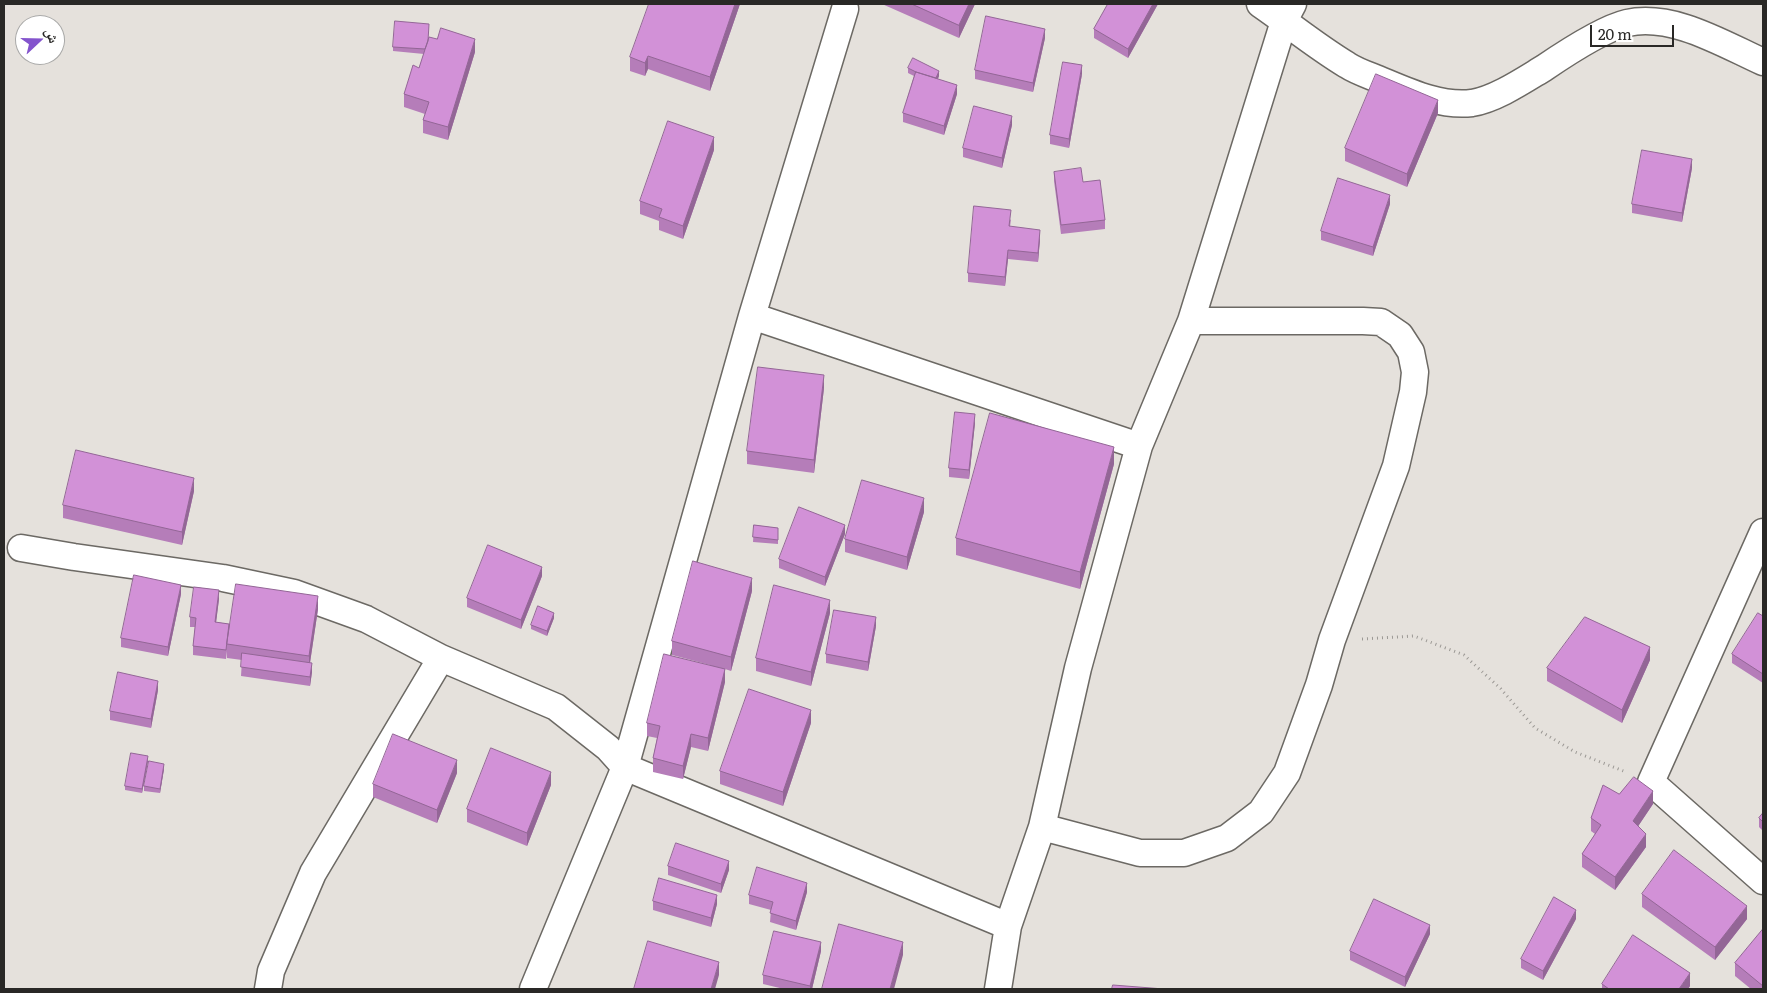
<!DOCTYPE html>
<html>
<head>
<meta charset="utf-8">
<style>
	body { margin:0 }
	#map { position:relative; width:1767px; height:993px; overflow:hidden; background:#e5e1dc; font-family:Literata,"Noto Naskh Arabic",serif }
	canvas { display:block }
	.frame { position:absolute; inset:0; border:5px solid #292826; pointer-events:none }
	.north { position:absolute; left:15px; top:15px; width:50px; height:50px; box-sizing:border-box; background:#fff; border:1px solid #a9a9a8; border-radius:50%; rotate:69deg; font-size:14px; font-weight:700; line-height:20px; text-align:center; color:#292826 }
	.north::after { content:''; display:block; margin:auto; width:18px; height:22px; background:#8454cd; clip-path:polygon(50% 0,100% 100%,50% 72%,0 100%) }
	.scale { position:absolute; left:1590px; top:25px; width:84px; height:22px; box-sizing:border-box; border:2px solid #292826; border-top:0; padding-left:6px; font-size:15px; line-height:18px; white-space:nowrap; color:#292826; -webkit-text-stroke:4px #fff; paint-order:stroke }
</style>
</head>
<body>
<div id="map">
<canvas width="1767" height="993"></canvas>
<div class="frame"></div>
<div class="north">ش</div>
<div class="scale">20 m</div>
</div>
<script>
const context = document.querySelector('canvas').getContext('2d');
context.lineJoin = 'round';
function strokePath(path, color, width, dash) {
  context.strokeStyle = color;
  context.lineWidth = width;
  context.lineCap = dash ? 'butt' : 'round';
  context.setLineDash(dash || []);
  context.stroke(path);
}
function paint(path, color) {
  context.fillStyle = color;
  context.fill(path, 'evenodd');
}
const minor = new Path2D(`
	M1260 4C1289 24 1317 47 1347 65 1356 71 1368 75 1378 79 1407 91 1440 107 1472 103 1496 99 1524 80 1544 68 1566 53 1602 29 1627 23 1673 13 1723 44 1763 62
	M845 9 752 316 625 767 1008 926
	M752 316 1139 446
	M1763 532 1651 782 1763 881
	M21 548 74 557 223 578 294 593 366 619 441 658
	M1042 827 1140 853H1184L1227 838 1261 812 1287 773 1319 685 1332 640 1396 466 1413 392 1415 372 1411 352 1400 335 1381 322 1363 321H1191
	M268 989 271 971 313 873 441 658 556 707 608 748 625 767 533 989
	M998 989 1008 926 1042 827 1078 668 1139 446 1191 321 1284 21 1293 4`);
strokePath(minor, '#6c6964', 29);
strokePath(new Path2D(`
	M1362 639 1414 636 1464 655 1501 689 1535 728 1575 752 1626 772`), '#9b9894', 3, [1, 4]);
strokePath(minor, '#fff', 26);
paint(new Path2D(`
	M740 4 710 91 648 69 645 76 630 71V57Z
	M882 4H975L959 38Z
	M1108 4H1158L1128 58 1094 38V29Z
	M1045 38 1033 92 975 79V70Z
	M428 40 475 52 448 140 423 133V120L425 114 404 107V94L419 68 424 54 393 51V47Z
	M908 68 939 76 938 79 957 94 944 135 903 122V113L914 76 908 73Z
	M1082 74 1069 148 1050 144V135Z
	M1438 113 1407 187 1345 161V148Z
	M1012 125 1002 168 963 157V148Z
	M714 150 683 239 659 230V221L640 214V201Z
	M1692 168 1682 222 1632 213V204Z
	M1054 172 1083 182 1105 220V229L1061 234 1054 181Z
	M1390 204 1373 256 1321 240V231Z
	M1011 219 1010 227 1040 239 1038 262 1008 259 1005 286 968 282V273Z
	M824 388 814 473 747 464V451Z
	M975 423 969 479 949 477V468Z
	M1114 464 1080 589 956 555V538Z
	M194 491 182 545 63 518V505Z
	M924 512 907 570 845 552V539Z
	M754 525 778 528V544L753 542Z
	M845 534 825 586 779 568V559Z
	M542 576 521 629 467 607V598Z
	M752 591 731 671 725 669V682L708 751 691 747 683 779 653 772V758L657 738 647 736V723L710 665 672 655V641Z
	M181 594 168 656 121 647V638Z
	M219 599 216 622 229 624 318 609 310 663 312 672 310 686 241 676 242 660 227 658V651L226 659 193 655V646L195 627H190V617Z
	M830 613 811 686 756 671V658Z
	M1763 616V683L1732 663V654Z
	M554 618 547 636 531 629V625Z
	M876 626 868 671 826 663V654Z
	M1650 660 1622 723 1547 681V668Z
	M158 690 151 728 110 720V711Z
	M811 723 783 806 720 784V771Z
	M148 761 142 793 125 790V786Z
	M164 769 160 793 144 791V786Z
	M457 773 437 823 373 797V784Z
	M551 785 527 846 467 822V809Z
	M1619 794 1653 804 1638 826 1646 847 1615 890 1582 867V854L1595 834 1591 831V818Z
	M1763 813V831L1759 827V818Z
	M668 866 729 870 721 893 668 875Z
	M807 892 796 930 770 922 771 910 749 904V895Z
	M1642 894 1747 919 1715 960 1642 907Z
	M653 901 717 904 711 927 653 910Z
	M1576 919 1543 980 1521 968V959Z
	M1763 929V989H1751L1735 976V963Z
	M1430 934 1405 987 1350 960V951Z
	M821 951 812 989H784L763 984V975Z
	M1602 984 1690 986 1688 989H1602Z`), '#b57db9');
paint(new Path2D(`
	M735 4H740L710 91V77Z
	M969 4H975L959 38V25Z
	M1153 4H1158L1128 58V49Z
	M1045 29V38L1033 92V83Z
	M475 39V52L448 140V127Z
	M648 56V69L645 76V63Z
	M1082 65V74L1069 148V139Z
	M939 71V76L934 86V82Z
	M957 85V94L944 135V126Z
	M1438 100V113L1407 187V174Z
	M1012 116V125L1002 168V158Z
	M714 137V150L683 239V226Z
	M1692 159V168L1682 222V213Z
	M1390 195V204L1373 256V247Z
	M1040 230V239L1038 262V253Z
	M1008 250V259L1005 286V277Z
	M824 375V388L814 473V460Z
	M975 414V423L969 479V470Z
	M1114 447V464L1080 589V572Z
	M194 478V491L182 545V532Z
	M924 498V512L907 570V557Z
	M845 525V534L825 586V577Z
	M542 567V576L521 629V620Z
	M752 578V591L731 671V657Z
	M181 585V594L168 656V647Z
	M219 590V599L215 631V622Z
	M318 596V609L309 669V656Z
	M830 600V613L811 686V672Z
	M554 613V618L547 636V631Z
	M876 617V626L868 671V662Z
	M1650 647V660L1622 723V710Z
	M312 663V672L310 686V677Z
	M725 669V682L708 751V738Z
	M158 681V690L151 728V719Z
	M811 710V723L783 806V792Z
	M691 734V747L683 779V766Z
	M148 756V761L142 793V789Z
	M457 760V773L437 823V810Z
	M164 764V769L160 793V789Z
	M551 772V785L527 846V833Z
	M1653 791V804L1633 834V821Z
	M1646 834V847L1615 890V877Z
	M729 861V870L721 893V884Z
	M807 883V892L796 930V921Z
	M717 895V904L711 927V918Z
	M1747 906V919L1715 960V947Z
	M1576 910V919L1543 980V971Z
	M1430 925V934L1405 987V977Z
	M821 942V951L812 989H810V986Z
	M903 942V955L894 989H890Z
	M719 962V975L715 989H711Z
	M1690 973V986L1688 989H1679Z`), '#936696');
const building = new Path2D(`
	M649 4H735L710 77 648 56 645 63 630 57Z
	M912 4H969L959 25Z
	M1108 4H1153L1128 49 1094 29Z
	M986 16 1045 29 1033 83 975 70Z
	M395 21 429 24 428 41 425 49 393 47Z
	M441 28 475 39 448 127 423 120 429 102 404 94 413 65 419 68 429 37 437 39Z
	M913 58 939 71 936 78 916 72 908 68Z
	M1063 62 1082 65 1069 139 1050 135Z
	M916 72 957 85 944 126 903 113Z
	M1376 74 1438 100 1407 174 1345 148Z
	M974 106 1012 116 1002 158 963 148Z
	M668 121 714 137 683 226 659 217 662 209 640 201Z
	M1642 150 1692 159 1682 213 1632 204Z
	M1081 168 1083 182 1100 180 1105 220 1061 225 1054 172Z
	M1338 178 1390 195 1373 247 1321 231Z
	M974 206 1011 210 1009 226 1040 230 1038 253 1008 250 1005 277 968 273Z
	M758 367 824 375 814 460 747 451Z
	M955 412 975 414 969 470 949 468Z
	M990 413 1114 447 1080 572 956 538Z
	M76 450 194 478 182 532 63 505Z
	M862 480 924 498 907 557 845 539Z
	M799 507 845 525 825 577 779 559Z
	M754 525 778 528V540L753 537Z
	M488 545 542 567 521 620 467 598Z
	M693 561 752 578 731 657 672 641Z
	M134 575 181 585 168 647 121 638Z
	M236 584 318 596 309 656 227 644Z
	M774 585 830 600 811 672 756 658Z
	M194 587 219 590 215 622 229 624 226 650 193 646 196 618 190 617Z
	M538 606 554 613 547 631 531 625Z
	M834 610 876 617 868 662 826 654Z
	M1758 613 1763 616V674L1732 654Z
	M1585 617 1650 647 1622 710 1547 668Z
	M242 653 312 663 310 677 241 667Z
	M664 654 725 669 708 738 691 734 683 766 653 758 660 726 647 723Z
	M118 672 158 681 151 719 110 711Z
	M749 689 811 710 783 792 720 771Z
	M393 734 457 760 437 810 373 784Z
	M491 748 551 772 527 833 467 809Z
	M131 753 148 756 142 789 125 786Z
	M149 761 164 764 160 789 144 786Z
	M1634 777 1653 791 1633 821 1646 834 1615 877 1582 854 1601 825 1591 818 1603 785 1619 794Z
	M1763 813V822L1759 818Z
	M676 843 729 861 721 884 668 866Z
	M1674 850 1747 906 1715 947 1642 894Z
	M757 867 807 883 796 921 770 913 773 902 749 895Z
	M659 878 717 895 711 918 653 901Z
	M1554 897 1576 910 1543 971 1521 959Z
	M1374 899 1430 925 1405 977 1350 951Z
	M839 924 903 942 890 989H822Z
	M1763 929V986L1735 963Z
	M774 931 821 942 810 986 763 975Z
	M1633 935 1690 973 1679 989H1609L1602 984Z
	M648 941 719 962 711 989H634Z
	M1113 985 1164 989H1112Z`);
paint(building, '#d291d7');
strokePath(building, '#936696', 1);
</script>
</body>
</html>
